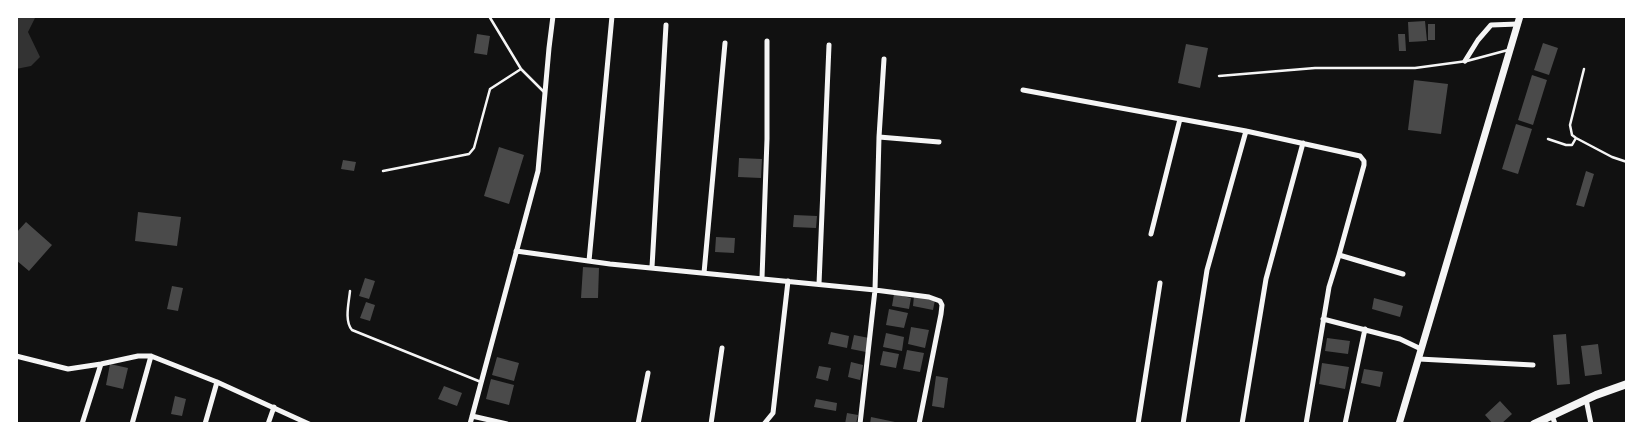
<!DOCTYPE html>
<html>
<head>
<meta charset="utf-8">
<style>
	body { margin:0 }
	#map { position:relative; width:1643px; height:440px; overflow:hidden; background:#111; font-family:Helvetica,sans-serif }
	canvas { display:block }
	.frame { position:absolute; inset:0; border:18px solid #fff; pointer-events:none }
</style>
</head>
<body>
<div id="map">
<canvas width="1643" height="440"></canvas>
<div class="frame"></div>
</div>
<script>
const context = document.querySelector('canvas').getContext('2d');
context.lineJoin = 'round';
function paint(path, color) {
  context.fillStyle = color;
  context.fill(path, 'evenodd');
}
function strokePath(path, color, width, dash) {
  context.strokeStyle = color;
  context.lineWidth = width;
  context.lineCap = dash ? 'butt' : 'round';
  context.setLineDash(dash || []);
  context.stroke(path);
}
paint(new Path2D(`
	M16 16H36L28 32 40 57 31 66 16 69Z`), '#333');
paint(new Path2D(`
	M1425 21 1427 41 1409 42 1408 22Z
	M1428 24H1435V40H1428Z
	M477 34 490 36 487 55 474 53Z
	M1398 34H1405L1406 51H1399Z
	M1543 43 1558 48 1549 75 1534 70Z
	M1186 44 1208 48 1200 88 1178 83Z
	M1532 75 1547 80 1533 125 1518 120Z
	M1414 80 1448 84 1441 134 1408 130Z
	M1516 124 1532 129 1518 174 1502 169Z
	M499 147 524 155 509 204 484 196Z
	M739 158 762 159 761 178 738 177Z
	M343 160 356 162 354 171 341 169Z
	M1586 171 1594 174 1584 207 1576 205Z
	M138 212 181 217 177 246 135 241Z
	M794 215 817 216 816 228 793 227Z
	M26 222 52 245 29 271 16 260V233Z
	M716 237 735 238 734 253 715 252Z
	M583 267 599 268 598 298H581Z
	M365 278 375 281 369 299 359 296Z
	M172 286 183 288 178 311 167 309Z
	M894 294 911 298 909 309 892 306Z
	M914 296 935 300 933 310 913 306Z
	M1374 298 1403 306 1400 317 1372 309Z
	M366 302 375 305 370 321 360 318Z
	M889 309 908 313 904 328 886 325Z
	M911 327 929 330 925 348 908 344Z
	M831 332 849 336 847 348 828 344Z
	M886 333 904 337 902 351 883 347Z
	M1566 334 1570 384 1557 385 1553 335Z
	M854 335 869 338 866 352 851 349Z
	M1327 338 1350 341 1348 354 1325 351Z
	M1598 344 1602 374 1585 376 1581 346Z
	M907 350 924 353 920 372 903 369Z
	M883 351 899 354 896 368 880 365Z
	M497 357 519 363 514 381 492 375Z
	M851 362 863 365 860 380 848 377Z
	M1322 363 1349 367 1345 389 1319 384Z
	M110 364 128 368 123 389 106 385Z
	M819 366 831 368 828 381 816 378Z
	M1364 369 1383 372 1380 387 1361 383Z
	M936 376 948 378 944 408 932 406Z
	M491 379 514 385 509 405 486 399Z
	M444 386 462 393 457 406 438 399Z
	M175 396 186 399 182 416 171 414Z
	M816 399 837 403 836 411 814 407Z
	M1500 401 1512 414 1501 424H1493L1485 415Z
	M847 413 858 415 856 424H845Z
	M871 417 895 422V424H870Z`), '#4a4a4a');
strokePath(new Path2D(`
	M489 16 521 69 544 92
	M1584 69 1570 125 1572 135 1576 138 1612 157 1627 162
	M1219 76 1315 68H1415L1467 61 1508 50
	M1548 139 1566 145H1572L1576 138
	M383 171 469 154 474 148 490 89 521 69
	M350 291C349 302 344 321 352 330L481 382`), '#f5f5f5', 2.5);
strokePath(new Path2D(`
	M1465 61 1478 40 1491 25 1518 24
	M1023 90 1246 131 1360 156 1364 161V165L1339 255 1403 274
	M879 137 884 59
	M1151 234 1180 119
	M516 251 610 264 875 290 929 297 940 301 942 305 941 314 919 424
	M589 261 612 16
	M652 267 666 25
	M704 273 725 43
	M762 278 767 139V41
	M819 284 829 45
	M1323 319 1400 339 1421 349
	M16 356 68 369 101 364 138 356H151L217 382 309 424
	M1419 359 1533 365
	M1586 399 1591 424
	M1552 415 1555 424
	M472 416 507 424
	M82 424 101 364
	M132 424 151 356
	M205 424 217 382
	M268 424 274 407
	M470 424 538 171 549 48 553 16
	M638 424 648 373
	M711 424 722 348
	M764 424 773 413 788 281
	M860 424 875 290 879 137 939 142
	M1138 424 1160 283
	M1183 424 1207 270 1246 131
	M1242 424 1266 279 1303 143
	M1306 424 1329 287 1339 255
	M1345 424 1365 329`), '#f5f5f5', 5);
strokePath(new Path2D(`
	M1399 424 1520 16`), '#f5f5f5', 7);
strokePath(new Path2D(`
	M1534 424 1596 395 1627 384`), '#f5f5f5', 8);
</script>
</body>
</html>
